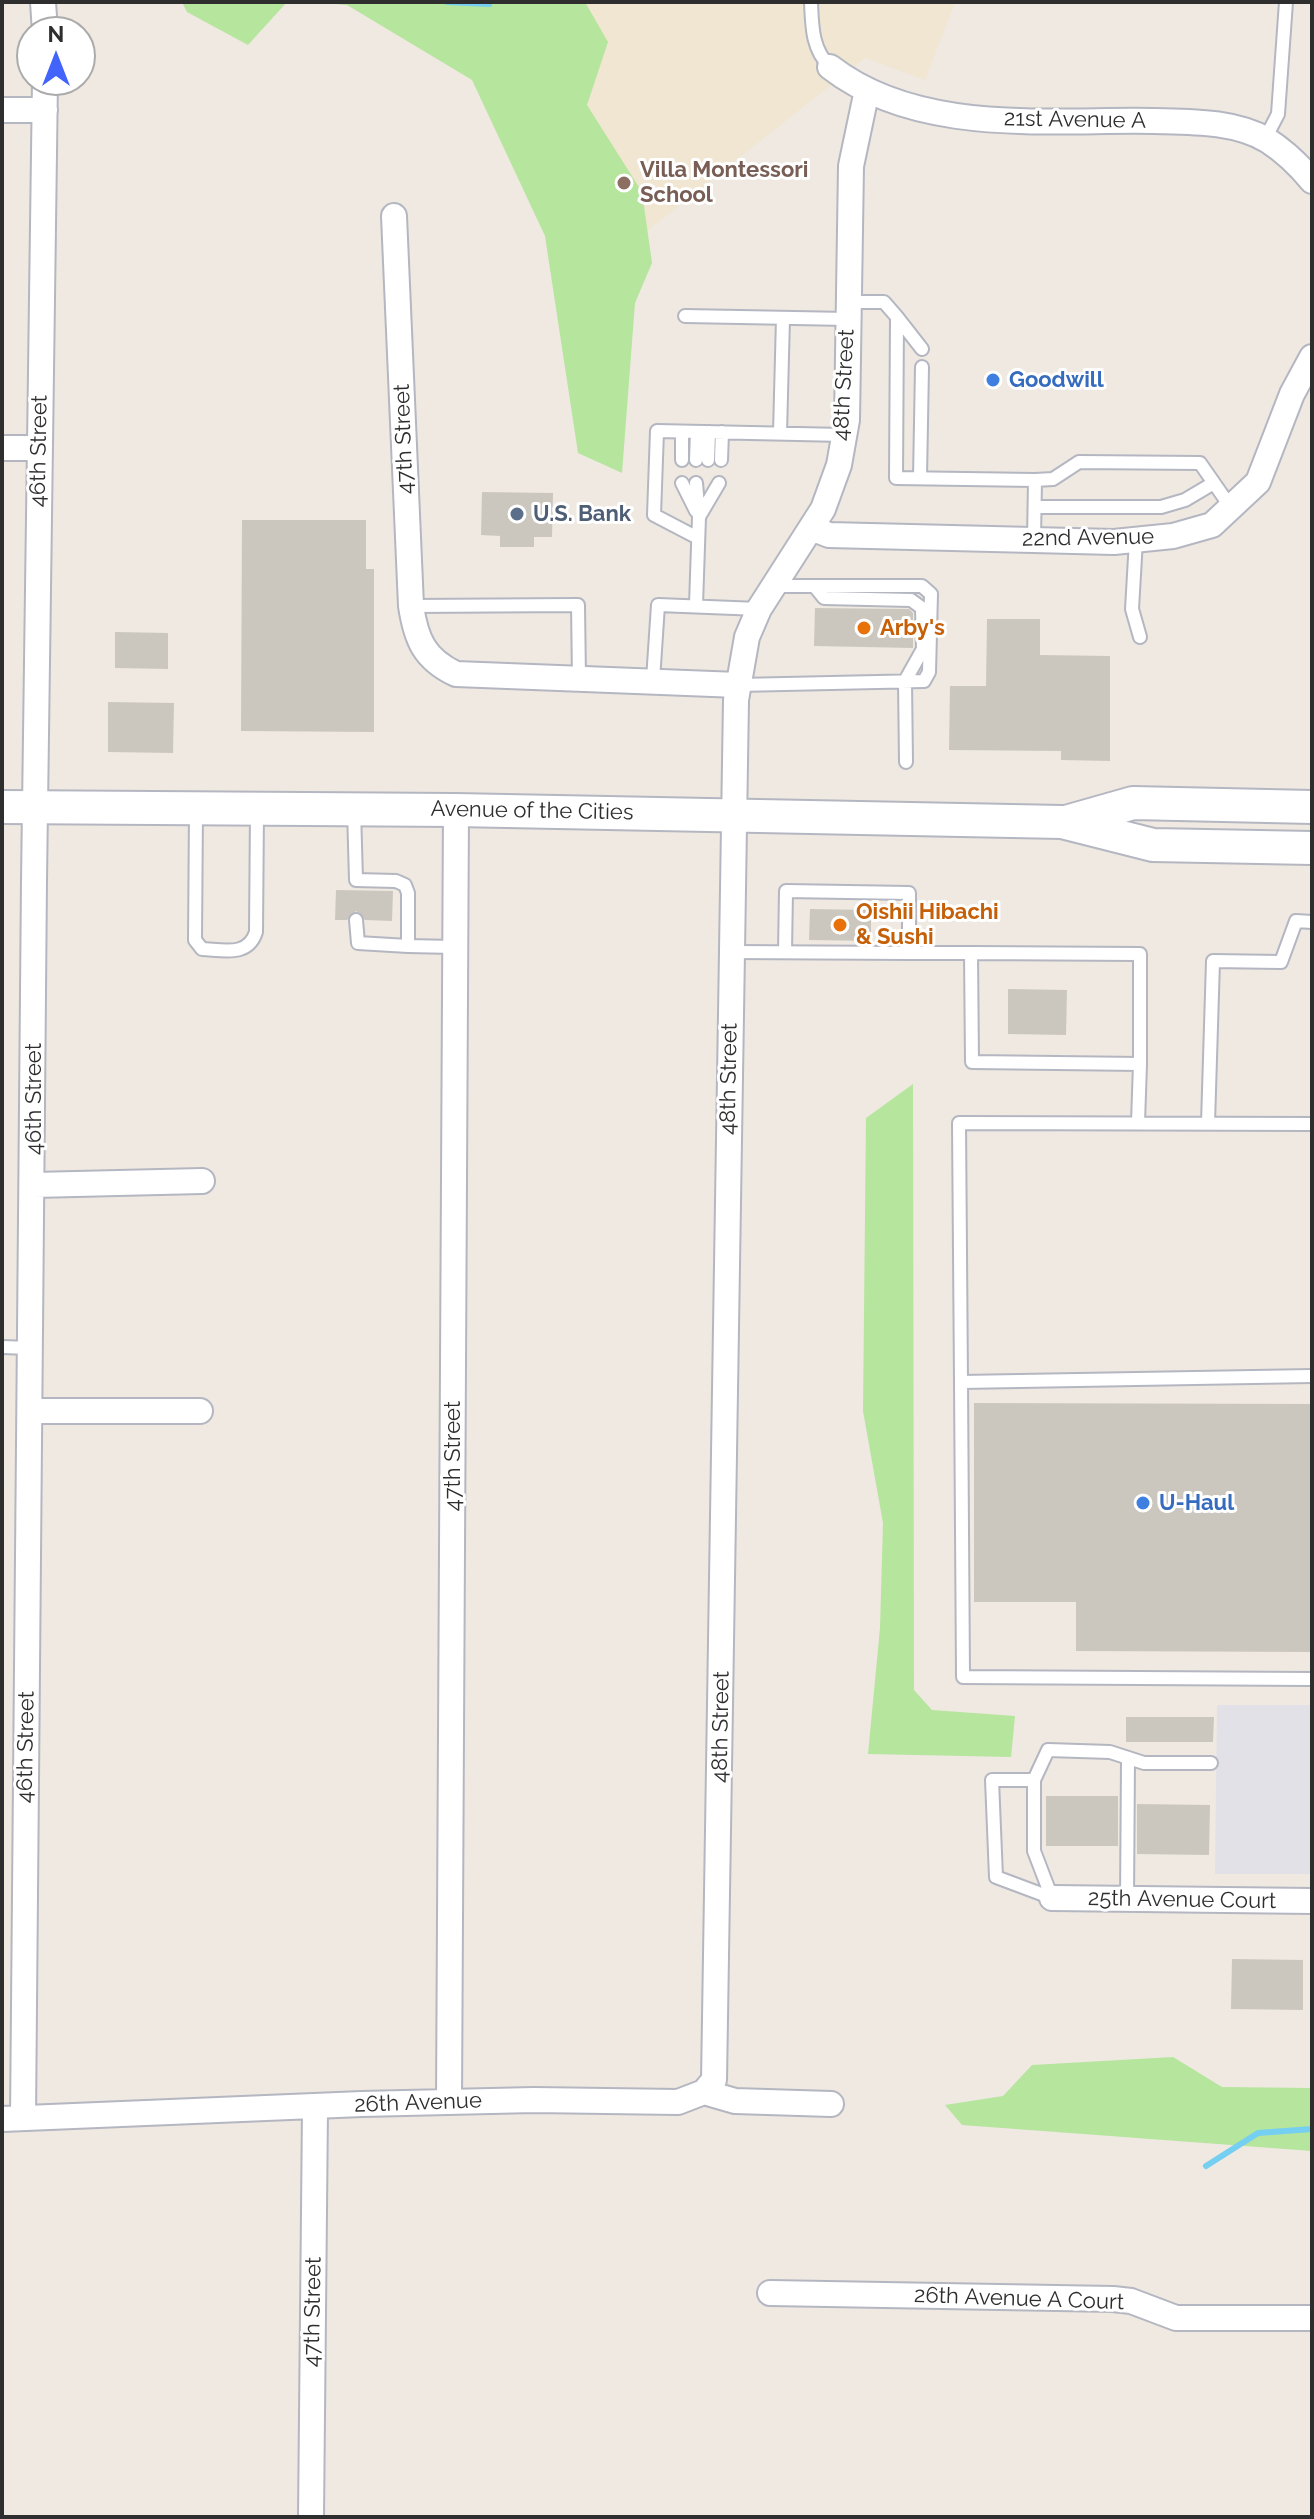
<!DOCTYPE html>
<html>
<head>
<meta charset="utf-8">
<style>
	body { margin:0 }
	#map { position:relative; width:1314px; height:2519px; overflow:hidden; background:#efe9e1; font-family:Raleway,sans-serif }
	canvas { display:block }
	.frame { position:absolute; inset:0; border:4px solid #2e2e2e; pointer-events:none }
	.north { position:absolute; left:16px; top:16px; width:80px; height:80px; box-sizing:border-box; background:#fff; border:2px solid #ababab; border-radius:50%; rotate:0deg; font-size:22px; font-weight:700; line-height:32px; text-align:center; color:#2e2e2e }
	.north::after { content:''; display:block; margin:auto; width:28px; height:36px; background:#4264fb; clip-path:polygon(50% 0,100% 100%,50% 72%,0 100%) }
</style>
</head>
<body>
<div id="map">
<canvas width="1314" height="2519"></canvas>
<div class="frame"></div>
<div class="north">N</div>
</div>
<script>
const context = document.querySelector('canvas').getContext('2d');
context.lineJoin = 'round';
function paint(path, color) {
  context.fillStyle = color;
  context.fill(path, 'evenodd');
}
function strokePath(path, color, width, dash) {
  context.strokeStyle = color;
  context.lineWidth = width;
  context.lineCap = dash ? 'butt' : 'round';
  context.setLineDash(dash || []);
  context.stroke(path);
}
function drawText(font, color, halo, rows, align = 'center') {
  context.font = font + ' Raleway,sans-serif';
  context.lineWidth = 6;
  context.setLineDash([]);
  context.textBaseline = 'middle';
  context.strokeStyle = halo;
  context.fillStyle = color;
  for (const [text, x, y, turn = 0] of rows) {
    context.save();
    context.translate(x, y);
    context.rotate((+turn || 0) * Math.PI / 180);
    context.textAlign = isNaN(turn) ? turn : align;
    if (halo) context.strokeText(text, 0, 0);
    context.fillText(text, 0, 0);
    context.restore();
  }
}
paint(new Path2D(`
	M1217 1705H1312V1874H1215Z`), '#e3e1e8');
paint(new Path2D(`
	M450 2H955L925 80 865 58 588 278Z`), '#f0e6d1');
paint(new Path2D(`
	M182 2H287L248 45 187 12Z
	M309 2H585L608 42 587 105 642 192 652 263 635 303 622 473 578 453 545 236 472 80 347 5Z
	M913 1084 914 1690 932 1710 1015 1716 1011 1757 868 1754 880 1628 883 1523 863 1411 866 1118Z
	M1173 2057 1222 2087 1312 2088V2151L962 2125 945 2105 1003 2096 1032 2065Z`), '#b6e59e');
strokePath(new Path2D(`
	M447 2 489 4
	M1206 2166 1258 2133 1312 2129`), '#75cff0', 6);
paint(new Path2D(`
	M482 492 553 493 552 537H534V547H500V536L481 535Z
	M242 520H366V569H374V732L241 731Z
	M815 608 909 609 913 613V648L814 646Z
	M987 619H1040V655L1110 656V761L1061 760V751L949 750 950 686H986Z
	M115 632 168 633V669L115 668Z
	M108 702 174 703 173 753 108 752Z
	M336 890 393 891 392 921 365 920 356 911 347 920H335Z
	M810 909 871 910V941L809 940Z
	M1008 989 1067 990 1066 1035 1008 1034Z
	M974 1403 1312 1404V1652L1076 1651V1602H974Z
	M1126 1717H1214L1213 1742H1126Z
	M1046 1796H1118V1846H1046Z
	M1137 1804 1210 1805 1209 1855 1137 1854Z
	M1232 1959 1303 1960V2010L1231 2009Z`), '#cbc7bf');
const service = new Path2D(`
	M811 2C812 27 812 49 830 67
	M1265 139 1278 114 1286 2
	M848 302H884L897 317 896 478 1035 480 1034 540
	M685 316 848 319
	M897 317 922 349
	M780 433 783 318
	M682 460V432
	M696 460 697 432
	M708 460 709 432
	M721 460 722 432
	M920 478 922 367
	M1035 480 1053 479 1079 462 1200 463 1232 509
	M682 483 696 511
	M1035 507H1161L1185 500 1212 484
	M699 517 719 483
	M698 538 654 515 657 431 844 435
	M1136 540 1132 609 1140 637
	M815 587 824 598 911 600 922 608 923 649 905 681 906 762
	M696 605 699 517 696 483
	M411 606 578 605 579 679
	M653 680 658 605 759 609
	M738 685 924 681 929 672 931 594 922 586H771
	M196 810 195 940 202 949C224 950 248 957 256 932L257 810
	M354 810 356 880 396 881 405 885 408 893V946L454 947
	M356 920 358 943 408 946
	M730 952 909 953V893L786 891 785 952
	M909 953H971L972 1062 1140 1064 1138 1122
	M971 953 1140 954V1064
	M1208 1123 1213 961 1281 962 1296 921 1312 922
	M1312 1124 959 1123 961 1382 1312 1376
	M2 1347 30 1348
	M961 1382 963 1677 1312 1679
	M1034 1780V1851L1052 1898
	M1052 1898 996 1877 992 1780H1034L1048 1750 1110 1752 1144 1763H1211
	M1127 1900 1128 1760`);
const minor = new Path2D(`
	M43 2 45 32
	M830 67C919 136 1049 119 1154 121 1192 122 1234 121 1267 140 1284 151 1299 165 1312 181
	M2 110H45
	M394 216 411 606C416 639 424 659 456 674L738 685
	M2 448H39
	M811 528 829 535 1114 542 1173 536 1212 525 1258 482 1292 394 1312 357
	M34 1185 202 1181
	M30 1411H200
	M1052 1898 1312 1901
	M704 2092 735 2101 831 2104
	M449 2102 456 810
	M23 2118 34 880 45 80
	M2 2119 362 2104 534 2100 678 2102 704 2092 714 2080 736 700 747 637 759 609 823 509 839 465 847 420 851 166 867 90
	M770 2293 1113 2299 1131 2301 1176 2318H1312
	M311 2517 315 2108`);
const secondary = new Path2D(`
	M2 807 456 810 1062 822 1153 845 1312 848
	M1066 822 1133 803 1312 807`);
strokePath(service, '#b4b7c1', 16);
strokePath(minor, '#b4b7c1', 28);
strokePath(secondary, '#b4b7c1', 36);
strokePath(service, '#fff', 12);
strokePath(minor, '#fff', 24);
strokePath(secondary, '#fff', 32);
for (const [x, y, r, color] of [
	[624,183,8,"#8d6e63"],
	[993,380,8,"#3f7fe0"],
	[517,514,8,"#5c6f8a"],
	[864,628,8,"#e8710a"],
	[840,925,8,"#e8710a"],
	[1143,1503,8,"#3f7fe0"]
]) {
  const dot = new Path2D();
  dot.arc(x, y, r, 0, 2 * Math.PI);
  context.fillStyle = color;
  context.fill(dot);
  strokePath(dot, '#fff', 3);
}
drawText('22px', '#2e2e2e', '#fff', [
	["21st Avenue A",1075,120,1],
	["48th Street",844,385,-87],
	["47th Street",404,439,-92],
	["46th Street",39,451,-89],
	["22nd Avenue",1088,538,-1],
	["Avenue of the Cities",532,811,1],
	["48th Street",729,1079,-89],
	["46th Street",34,1099,-90],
	["47th Street",453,1456,-90],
	["48th Street",721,1727,-89],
	["46th Street",26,1747,-89],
	["25th Avenue Court",1182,1900,1],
	["26th Avenue",418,2103,-2],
	["26th Avenue A Court",1019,2299,2],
	["47th Street",313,2312,-89]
]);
drawText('bold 22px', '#785e54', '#fff', [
	["Villa Montessori",640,170],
	["School",640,195]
], 'left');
drawText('bold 22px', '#366cbe', '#fff', [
	["Goodwill",1009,380],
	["U-Haul",1159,1503]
], 'left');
drawText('bold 22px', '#4e5e75', '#fff', [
	["U.S. Bank",533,514]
], 'left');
drawText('bold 22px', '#c56008', '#fff', [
	["Arby's",880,628],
	["Oishii Hibachi",856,912],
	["& Sushi",856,937]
], 'left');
</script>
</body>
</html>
